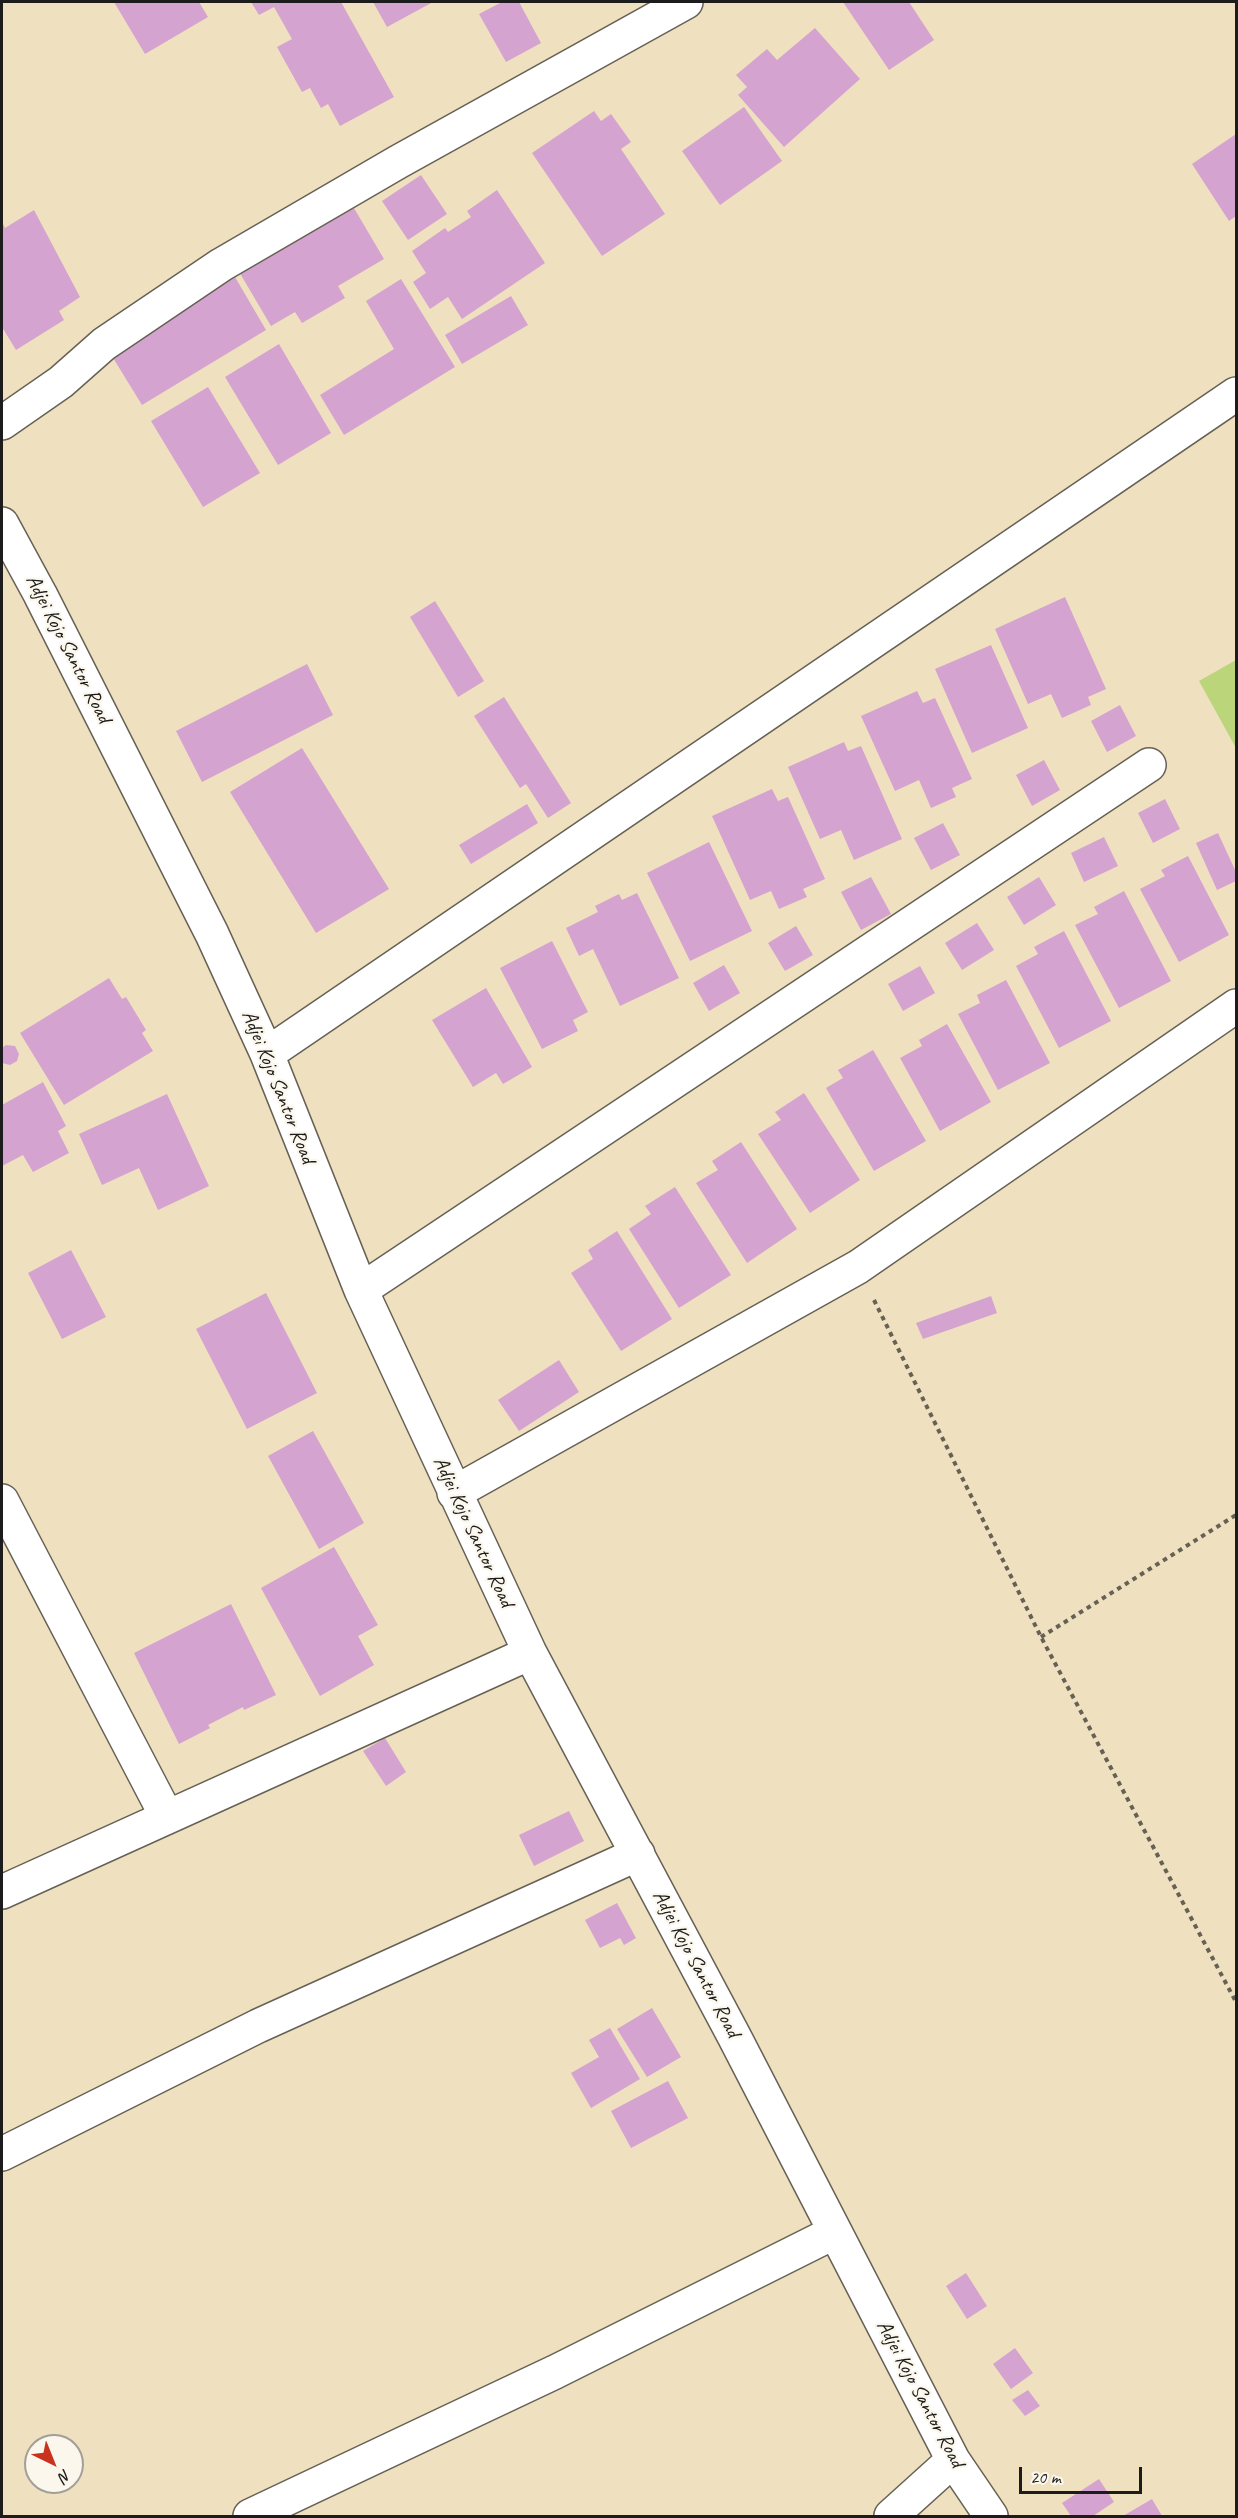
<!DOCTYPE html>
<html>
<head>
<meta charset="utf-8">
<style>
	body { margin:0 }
	#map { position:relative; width:1238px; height:2518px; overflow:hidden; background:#efe0c0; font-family:Caveat,sans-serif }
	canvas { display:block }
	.frame { position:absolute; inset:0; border:3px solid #1c1c1c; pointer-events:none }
	.north { position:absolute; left:24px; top:2434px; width:60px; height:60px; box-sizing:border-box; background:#fbf7ec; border:2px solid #a29f99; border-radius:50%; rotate:137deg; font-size:16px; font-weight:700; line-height:24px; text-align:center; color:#1c1c1c }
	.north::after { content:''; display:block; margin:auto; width:21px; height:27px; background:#c8321e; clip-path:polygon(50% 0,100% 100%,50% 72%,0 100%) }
	.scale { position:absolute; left:1019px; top:2467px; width:123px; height:27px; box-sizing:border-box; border:3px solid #1c1c1c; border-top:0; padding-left:8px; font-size:18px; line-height:21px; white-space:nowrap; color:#1c1c1c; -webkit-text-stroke:4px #fbf7ec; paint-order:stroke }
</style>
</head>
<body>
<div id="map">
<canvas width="1238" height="2518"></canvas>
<div class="frame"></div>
<div class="north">N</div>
<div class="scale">20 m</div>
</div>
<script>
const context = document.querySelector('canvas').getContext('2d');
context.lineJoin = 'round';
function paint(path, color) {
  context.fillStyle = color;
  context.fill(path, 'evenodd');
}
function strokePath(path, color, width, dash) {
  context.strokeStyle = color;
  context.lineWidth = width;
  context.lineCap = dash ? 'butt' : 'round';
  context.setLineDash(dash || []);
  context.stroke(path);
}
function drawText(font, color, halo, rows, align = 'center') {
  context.font = font + ' Caveat,sans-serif';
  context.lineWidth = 4.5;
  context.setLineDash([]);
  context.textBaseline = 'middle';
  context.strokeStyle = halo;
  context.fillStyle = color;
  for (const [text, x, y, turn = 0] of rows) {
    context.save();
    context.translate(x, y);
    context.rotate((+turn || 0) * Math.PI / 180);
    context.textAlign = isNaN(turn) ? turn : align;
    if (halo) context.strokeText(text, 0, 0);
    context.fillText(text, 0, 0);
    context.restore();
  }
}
paint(new Path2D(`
	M1236 660V748L1199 681Z`), '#bbd57b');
paint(new Path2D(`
	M114 2H199L208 17 145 54Z
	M251 2H341L394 97 340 126 328 104 321 108 310 88 302 92 277 47 292 39 274 7 259 15Z
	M373 2H433L387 27Z
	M502 2H519L541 43 506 62 479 14Z
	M843 2H909L934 40 889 70Z
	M815 28 860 79 784 147 738 95 747 87 736 75 767 49 777 60Z
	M744 107 782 161 720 205 682 151Z
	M594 111 601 121 611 114 631 142 621 149 665 214 602 256 532 153Z
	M1236 134V216L1229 221 1192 164Z
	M421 175 447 214 408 240 382 201Z
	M497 190 545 263 462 319 448 297 430 309 413 282 426 273 412 251 445 228 448 232 471 217 467 211Z
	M351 203 384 259 338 286 345 298 302 323 295 312 271 326 238 270Z
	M34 210 80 297 59 311 64 320 16 350 2 327V222L5 228Z
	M235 277 266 330 142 405 110 353Z
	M401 279 455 367 344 435 320 395 394 349 366 301Z
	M511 296 528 325 462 364 445 335Z
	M279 344 331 433 278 465 225 377Z
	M208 387 260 473 203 507 151 421Z
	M1065 597 1106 689 1088 697 1091 705 1062 718 1051 694 1028 704 995 629Z
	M435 601 484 681 458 697 410 617Z
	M991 645 1028 728 972 753 935 669Z
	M307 664 333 715 202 782 176 731Z
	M917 691 923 703 935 698 972 779 952 788 956 797 931 808 919 780 895 791 861 716Z
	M504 697 571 803 548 818 526 784 520 788 474 716Z
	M1120 705 1136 736 1107 752 1091 721Z
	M844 742 848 751 861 746 902 839 854 860 841 830 820 839 788 767Z
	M302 748 389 889 316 933 230 792Z
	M1044 760 1060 790 1032 806 1016 775Z
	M772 789 778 801 788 797 825 879 803 889 807 897 779 909 771 891 750 900 712 816Z
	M1165 799 1180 829 1153 843 1138 813Z
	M527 804 538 823 471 864 459 845Z
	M943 823 960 855 931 870 914 838Z
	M1218 833 1236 872V881L1217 890 1196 843Z
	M1104 837 1118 866 1084 882 1071 853Z
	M709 842 752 931 690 961 647 873Z
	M1188 856 1229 935 1179 962 1140 889 1165 876 1161 870Z
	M871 877 891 914 861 930 841 892Z
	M1039 877 1056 905 1024 925 1007 897Z
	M1124 891 1171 981 1119 1008 1075 925 1098 914 1094 907Z
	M637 893 679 978 620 1006 593 949 579 956 566 928 598 912 595 906 619 894 622 900Z
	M977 923 994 950 962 970 945 943Z
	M796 926 813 955 785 971 768 943Z
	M1064 931 1111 1021 1059 1048 1016 966 1038 954 1034 947Z
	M552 941 588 1012 573 1020 578 1031 542 1049 500 968Z
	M724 965 740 993 709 1011 693 983Z
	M920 966 935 993 903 1011 888 984Z
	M109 978 122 999 126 997 146 1030 142 1033 153 1051 64 1105 20 1033Z
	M1006 980 1050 1063 998 1090 958 1014 980 1003 977 995Z
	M486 988 532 1067 503 1084 496 1073 473 1087 432 1020Z
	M947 1024 991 1102 940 1131 900 1058 922 1046 919 1040Z
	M6 1045 15 1046 19 1054 17 1061 10 1065 2 1063V1048Z
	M873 1050 926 1141 874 1171 826 1088 843 1078 838 1070Z
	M43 1082 66 1126 58 1131 69 1153 33 1172 23 1155 2 1166V1105Z
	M804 1093 860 1180 810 1213 758 1134 781 1120 775 1112Z
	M167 1094 209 1186 158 1210 139 1168 102 1185 79 1134Z
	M741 1142 797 1229 747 1263 696 1183 718 1170 712 1161Z
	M675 1187 731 1275 679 1308 629 1229 651 1214 645 1206Z
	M617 1231 672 1319 621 1351 571 1273 593 1259 588 1250Z
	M71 1250 106 1317 62 1339 28 1273Z
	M266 1293 317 1393 247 1429 196 1329Z
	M991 1296 997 1313 923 1339 916 1323Z
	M559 1360 579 1392 519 1431 498 1400Z
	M313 1431 364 1523 319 1549 268 1456Z
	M334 1547 378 1625 358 1636 374 1665 320 1696 261 1588Z
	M231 1604 276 1695 244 1710 243 1707 208 1725 210 1728 179 1744 134 1653Z
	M385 1738 406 1772 386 1786 363 1751Z
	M569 1811 584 1841 534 1866 519 1835Z
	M617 1903 636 1938 624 1945 620 1938 600 1948 585 1920Z
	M652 2008 681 2057 647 2077 617 2029Z
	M610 2028 640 2079 591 2108 571 2073 599 2057 589 2040Z
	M668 2081 688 2118 631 2148 611 2111Z
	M966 2273 987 2306 967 2319 946 2286Z
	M1015 2348 1033 2373 1011 2389 993 2364Z
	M1028 2390 1040 2406 1025 2416 1012 2400Z
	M1099 2479 1114 2502 1093 2516H1071L1062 2503Z
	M1152 2499 1162 2516H1123Z`), '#d5a3cf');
const street = new Path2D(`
	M2 423 61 382 104 344 221 265 398 162 686 2
	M2 524 40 594 212 934 267 1054 361 1290 530 1653 734 2036 953 2460 991 2516
	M267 1054 1236 394
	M361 1290 1149 765
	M454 1493 858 1267 1236 1006
	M2 1501 167 1817
	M2 1892 530 1653
	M2 2154 258 2026 638 1854
	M250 2516 555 2372 835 2232
	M891 2516 953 2460`);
strokePath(street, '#666155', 36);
strokePath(new Path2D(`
	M874 1300 1041 1637 1236 2002
	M1041 1637 1236 1515`), '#666155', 4, [4.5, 4.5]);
strokePath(street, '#fff', 33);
drawText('21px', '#1c1c1c', '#fbf7ec', [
	["Adjei Kojo Santor Road",68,649,63],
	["Adjei Kojo Santor Road",278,1087,68],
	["Adjei Kojo Santor Road",473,1532,65],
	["Adjei Kojo Santor Road",696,1964,62],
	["Adjei Kojo Santor Road",920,2394,62]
]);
</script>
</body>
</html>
